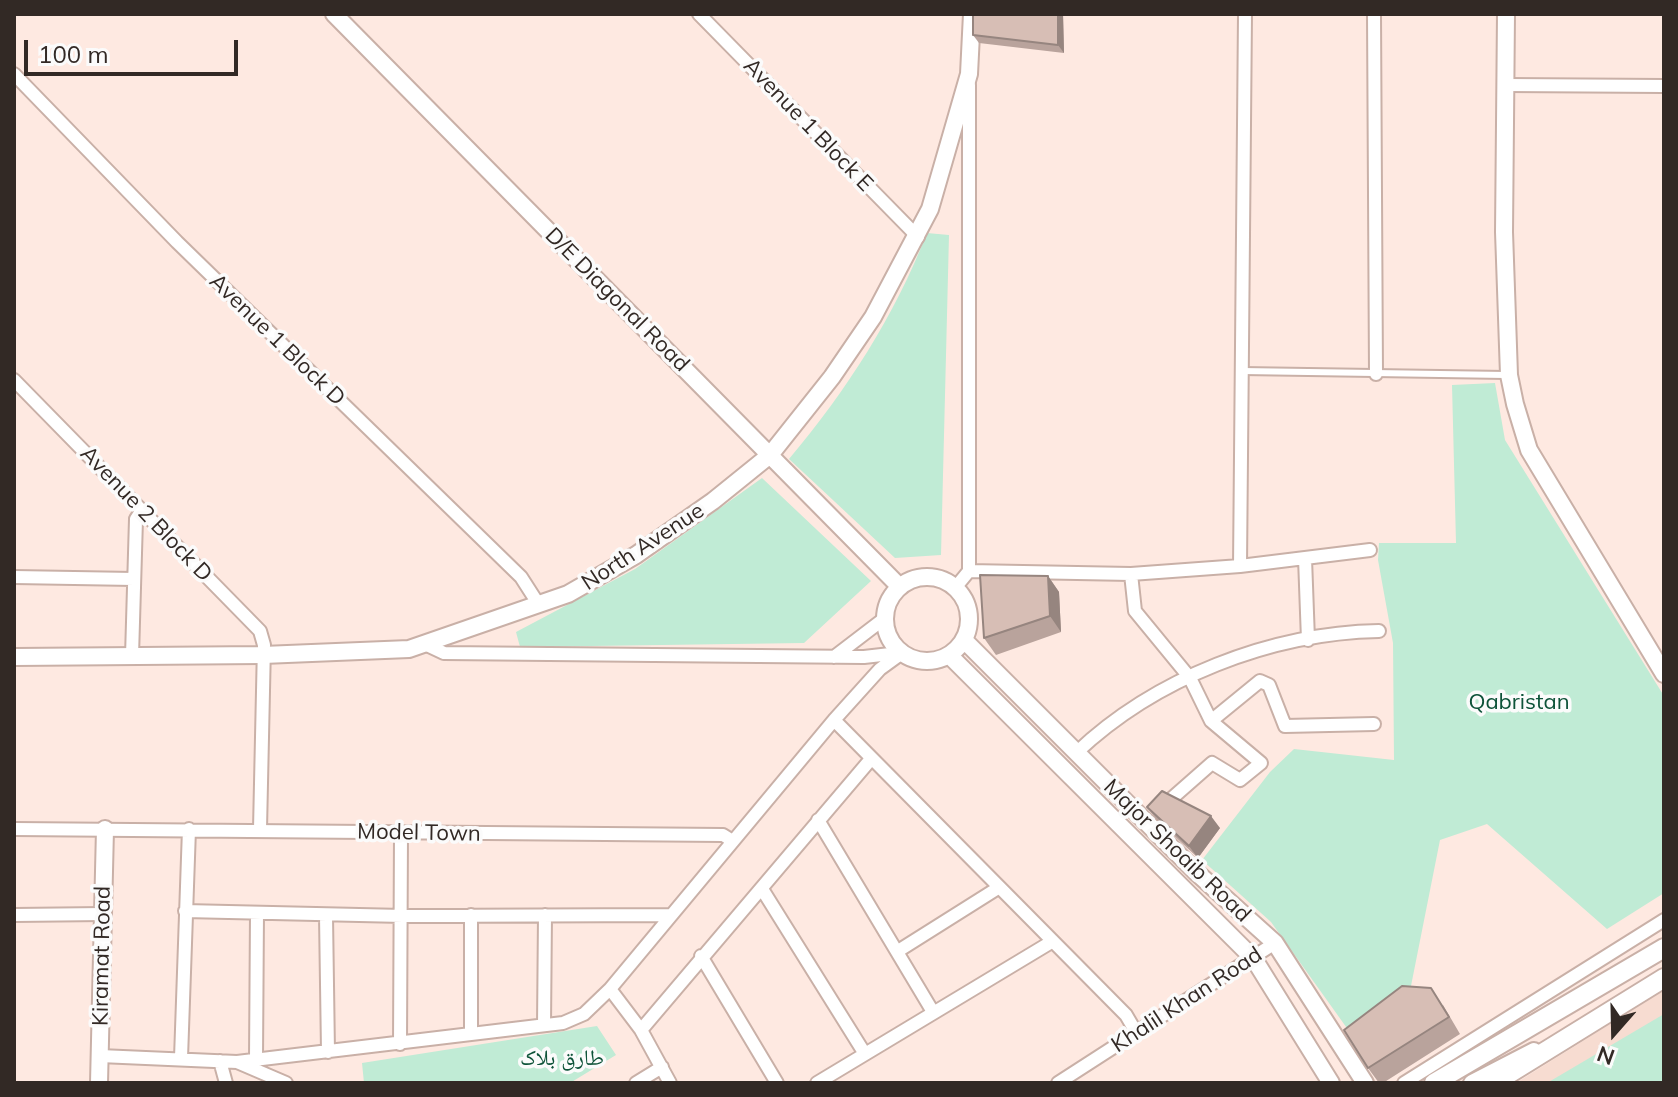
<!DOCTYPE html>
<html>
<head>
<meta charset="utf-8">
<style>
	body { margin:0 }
	#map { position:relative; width:1678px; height:1097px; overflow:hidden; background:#fee9e1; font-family:Mulish,sans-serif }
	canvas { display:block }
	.frame { position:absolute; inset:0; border:16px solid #322925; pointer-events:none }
	.north { position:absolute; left:1574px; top:993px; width:80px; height:80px; -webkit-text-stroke:6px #fbfbfb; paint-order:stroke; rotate:200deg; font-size:22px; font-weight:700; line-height:32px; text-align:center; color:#322925 }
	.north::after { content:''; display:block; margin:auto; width:28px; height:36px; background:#322925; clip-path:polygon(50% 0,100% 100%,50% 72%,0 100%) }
	.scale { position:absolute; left:24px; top:40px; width:214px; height:36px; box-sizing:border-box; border:4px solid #322925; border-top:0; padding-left:10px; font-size:24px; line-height:28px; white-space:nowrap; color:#322925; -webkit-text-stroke:6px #fbfbfb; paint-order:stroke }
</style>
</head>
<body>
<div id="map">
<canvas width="1678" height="1097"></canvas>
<div class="frame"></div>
<div class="north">N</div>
<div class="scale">100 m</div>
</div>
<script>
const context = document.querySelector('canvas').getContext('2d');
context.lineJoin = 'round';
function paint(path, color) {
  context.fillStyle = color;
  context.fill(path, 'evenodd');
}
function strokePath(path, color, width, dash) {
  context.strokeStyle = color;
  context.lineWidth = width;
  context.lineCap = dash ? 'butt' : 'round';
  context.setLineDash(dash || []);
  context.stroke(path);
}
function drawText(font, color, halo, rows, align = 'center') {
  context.font = font + ' Mulish,"Noto Naskh Arabic",sans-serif';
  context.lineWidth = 7;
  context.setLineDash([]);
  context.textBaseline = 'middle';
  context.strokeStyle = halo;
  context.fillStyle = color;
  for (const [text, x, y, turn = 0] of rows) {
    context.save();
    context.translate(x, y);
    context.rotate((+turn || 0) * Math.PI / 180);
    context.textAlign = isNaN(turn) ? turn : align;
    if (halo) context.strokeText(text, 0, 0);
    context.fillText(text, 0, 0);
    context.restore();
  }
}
paint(new Path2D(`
	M1664 990V1083H1516Z`), '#f7dcd1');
paint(new Path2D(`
	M927 233 949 235 941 555 895 558 789 459C847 390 894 317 927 233Z
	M1495 383 1505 440 1664 696V893L1607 929 1487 824 1440 840 1409 996 1354 1038 1271 922 1202 860 1270 772 1294 749 1394 760 1393 643 1378 560 1379 543H1456L1452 385Z
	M762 478 871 581 804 643 520 647 516 632 635 569Z
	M1664 1014V1083H1547Z
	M597 1026 616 1055 570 1083H364L362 1063Z`), '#c0ebd5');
const service = new Path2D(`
	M1242 371 1506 375`);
const minor = new Path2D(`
	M699 14 918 237
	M1374 14 1376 374
	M14 74 177 242 521 577 539 605
	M1506 85 1664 86
	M14 380 260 631 264 645 260 829
	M1305 558 1308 640
	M1240 566 1370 550
	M969 571V85
	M1131 574 1135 611 1190 678 1211 721 1261 763 1240 780 1212 763 1162 807
	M14 577 134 579
	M955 588 969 571 1131 574 1240 566 1245 14
	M427 645 444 653 864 657 899 653
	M132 656 136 519 142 510
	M834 657 885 618
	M834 720 1126 1015 1136 1032
	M1211 721 1260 681 1269 685 1285 726 1374 724
	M1076 753C1155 678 1271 633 1379 631
	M818 820 933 1012
	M14 829 723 835 731 840
	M762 889 865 1054
	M185 911 403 916 671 915
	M14 915 104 914
	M471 915V1033
	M326 916 328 1052
	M898 951 998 888
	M701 956 777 1083
	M544 1025 545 915
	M641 1030 871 759
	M400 1044 401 834
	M100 1056 237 1062 563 1023 584 1014 610 989
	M181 1058 189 829
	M256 1058 257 913
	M220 1061 226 1083
	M237 1062 286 1083
	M636 1083 662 1067
	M670 1083 641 1030 610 989 834 720 880 669 902 653
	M817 1083 1053 941
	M1058 1083 1275 943
	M1404 1083 1664 920`);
const tertiary = new Path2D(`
	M334 14 900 587
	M1506 14 1504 232 1509 375 1515 404 1529 450 1664 674
	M885 619a42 42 0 1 1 84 0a42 42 0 1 1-84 0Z
	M964 640 1196 872 1275 943 1365 1083
	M949 655 1254 959 1331 1083
	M14 657 263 655 409 649 568 594 636 555 713 501 770 455 832 377 873 317 930 209 969 74 972 14
	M99 1083 105 829
	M1472 1083 1534 1051`);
const secondary = new Path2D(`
	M1434 1083 1664 948
	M1494 1083 1664 978`);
strokePath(service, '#c9b0a7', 10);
strokePath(minor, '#c9b0a7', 16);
strokePath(tertiary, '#c9b0a7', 20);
strokePath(secondary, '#c9b0a7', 22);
strokePath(service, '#fff', 6);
strokePath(minor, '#fff', 12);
strokePath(tertiary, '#fff', 16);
strokePath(secondary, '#fff', 18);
paint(new Path2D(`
	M973 14H1063L1064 53 979 43 973 35Z
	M1048 576 1059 592 1061 632 996 655 984 638Z
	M1147 807 1220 828 1198 858 1156 819Z
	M1443 1005 1460 1034 1383 1083H1379L1368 1068Z`), '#b9a39c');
paint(new Path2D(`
	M1058 14H1063L1064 53 1058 45Z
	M1048 576 1059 592 1061 632 1050 616Z
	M1211 816 1220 828 1198 858 1189 846Z`), '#96857f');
const building = new Path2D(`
	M973 14H1058V45L973 35Z
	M980 575 1048 576 1050 616 984 638Z
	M1162 791 1211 816 1189 846 1147 807Z
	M1402 986 1431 988 1449 1017 1368 1068 1344 1030Z`);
paint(building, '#d7beb5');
strokePath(building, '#96857f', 2);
drawText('22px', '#322925', '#fbfbfb', [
	["Avenue 1 Block E",808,125,46],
	["D/E Diagonal Road",617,300,45],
	["Avenue 1 Block D",277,340,44],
	["Avenue 2 Block D",146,514,46],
	["North Avenue",643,547,-33],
	["Model Town",419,833,1],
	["Major Shoaib Road",1177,851,44],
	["Kiramat Road",102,956,-89],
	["Khalil Khan Road",1187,1000,-33]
]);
drawText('22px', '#0e5339', '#fbfbfb', [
	["Qabristan",1519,702],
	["طارق بلاک",562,1058]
]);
</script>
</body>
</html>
